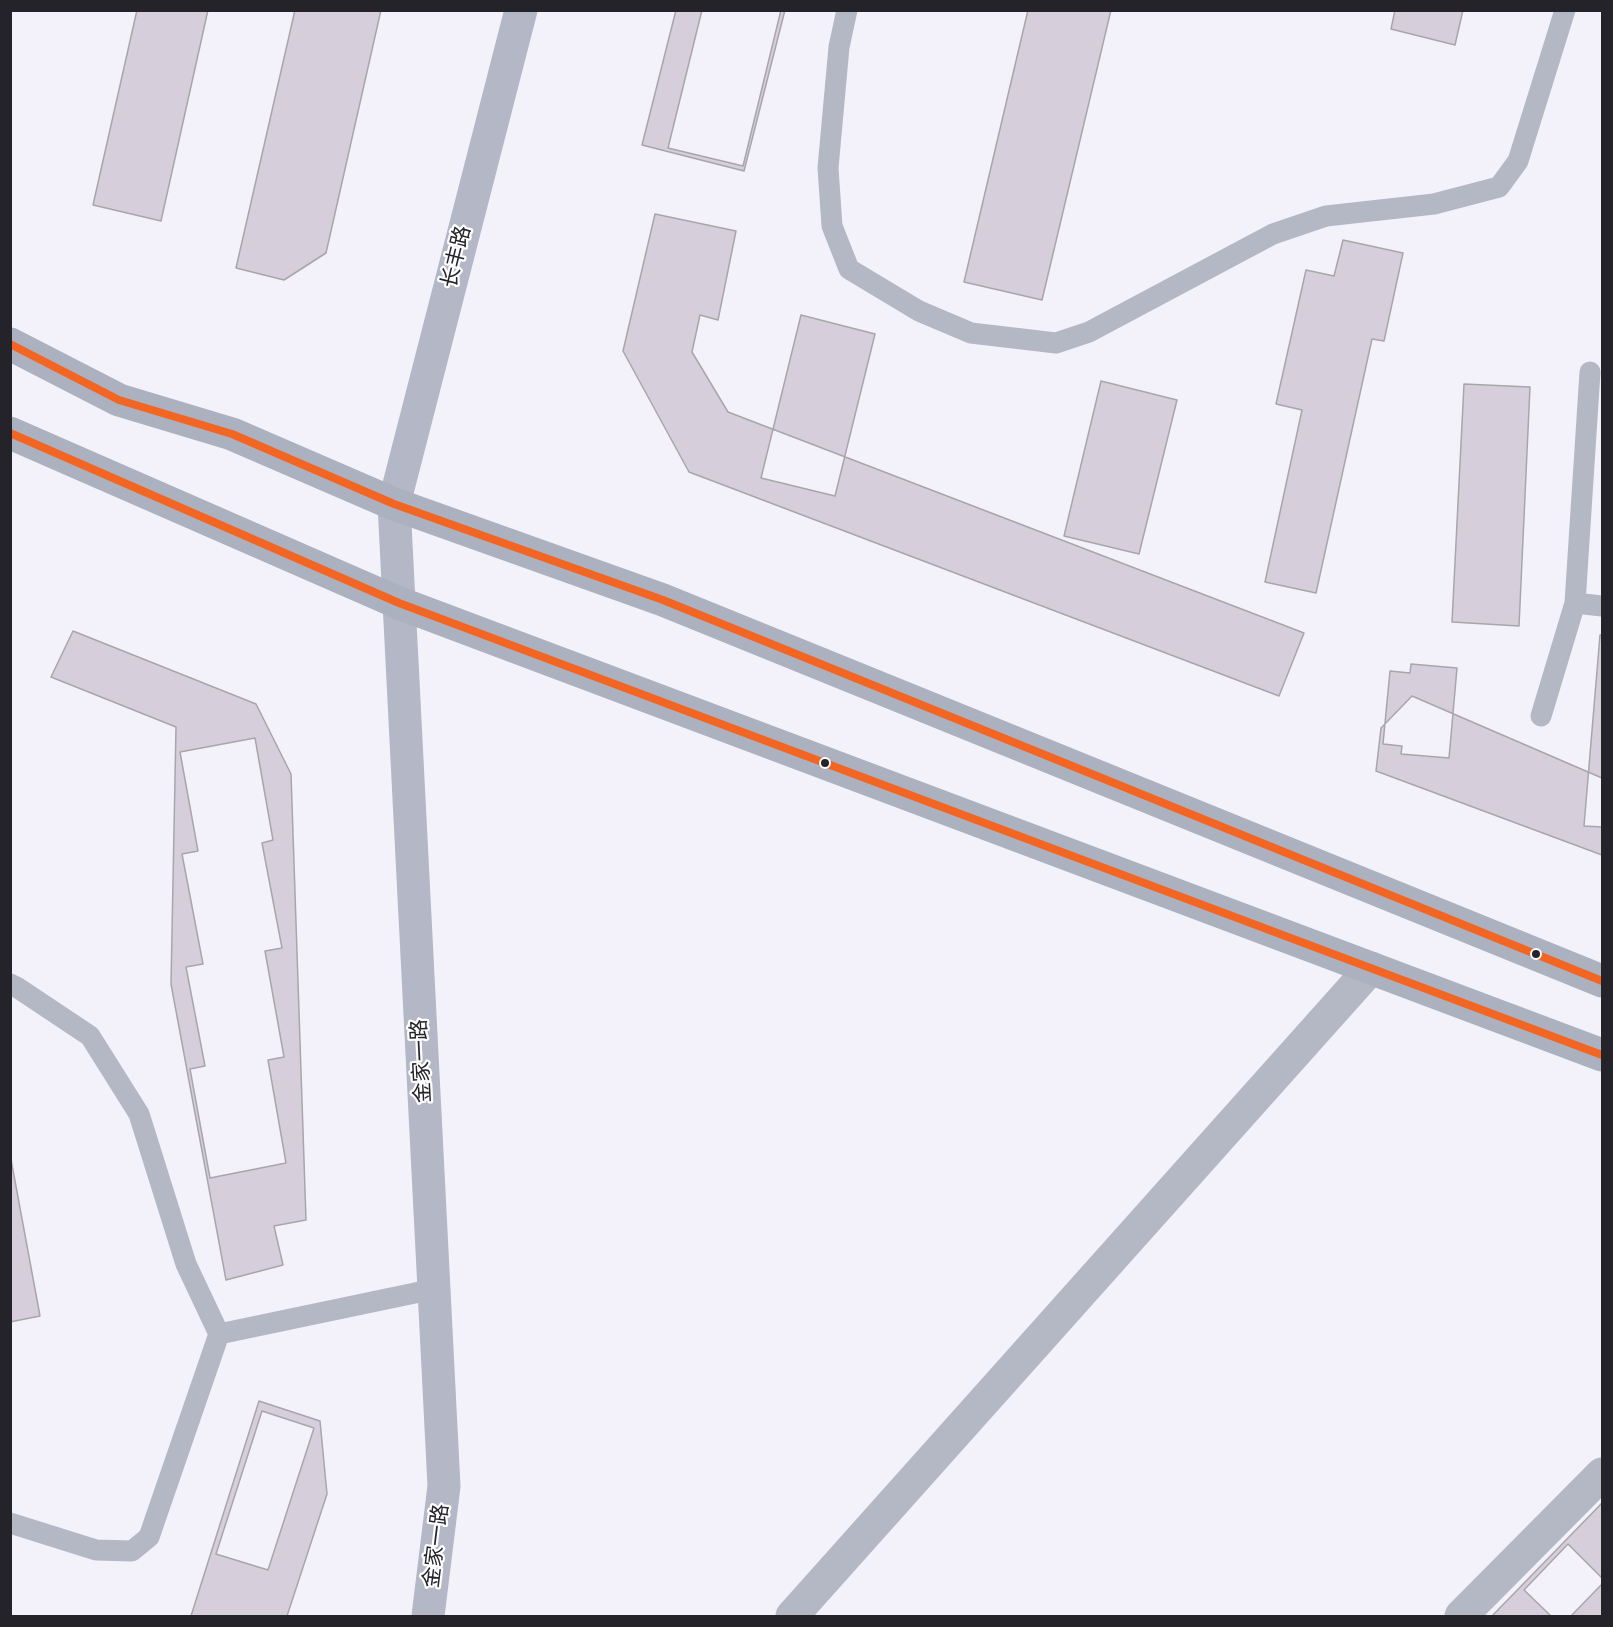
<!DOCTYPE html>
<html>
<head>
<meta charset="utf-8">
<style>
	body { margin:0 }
	#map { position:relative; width:1613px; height:1627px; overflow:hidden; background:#f3f2fa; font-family:"Space Grotesk",sans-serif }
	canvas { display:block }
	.frame { position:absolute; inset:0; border:12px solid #242329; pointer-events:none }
</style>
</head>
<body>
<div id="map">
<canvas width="1613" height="1627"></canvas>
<div class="frame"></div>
</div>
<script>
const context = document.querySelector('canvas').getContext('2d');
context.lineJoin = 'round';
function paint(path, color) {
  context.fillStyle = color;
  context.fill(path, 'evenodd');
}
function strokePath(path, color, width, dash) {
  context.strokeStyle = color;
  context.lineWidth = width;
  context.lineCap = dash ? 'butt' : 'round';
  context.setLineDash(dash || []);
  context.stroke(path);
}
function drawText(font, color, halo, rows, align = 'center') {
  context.font = font + ' "Space Grotesk","Noto Sans SC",sans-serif';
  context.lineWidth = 4.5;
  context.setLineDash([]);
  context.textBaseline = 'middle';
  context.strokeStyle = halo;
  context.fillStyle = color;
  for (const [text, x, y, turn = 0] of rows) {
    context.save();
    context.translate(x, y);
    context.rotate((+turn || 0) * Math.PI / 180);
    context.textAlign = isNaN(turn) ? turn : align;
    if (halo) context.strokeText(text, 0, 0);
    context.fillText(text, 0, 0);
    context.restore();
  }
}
const building = new Path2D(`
	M137 10H208L161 221 93 205Z
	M295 10H381L326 253 284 280 236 268Z
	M676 10H785L744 171 642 145Z
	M702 10H781L743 166 668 148Z
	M1028 10H1111L1042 300 964 282Z
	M1395 10H1463L1455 45 1391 29Z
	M655 214 736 231 718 320 700 315 692 352 728 412 1304 633 1279 696 689 472 623 351Z
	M1343 240 1403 253 1384 341 1372 339 1316 593 1265 582 1302 410 1276 404 1306 270 1334 276Z
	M801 315 875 334 835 496 761 478Z
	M1101 381 1177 400 1139 554 1064 536Z
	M1464 384 1530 387 1519 626 1452 622Z
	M73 631 256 704 291 774 306 1220 274 1226 283 1265 226 1280 171 984 176 727 51 677Z
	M1600 635H1602V827L1584 826Z
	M1411 664 1457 668 1449 758 1401 754 1402 746 1383 744 1390 671 1410 673Z
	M1412 696 1602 778V855L1376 771 1381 728Z
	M255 738 273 840 262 843 282 948 265 951 284 1057 268 1060 286 1163 210 1178 190 1069 205 1066 186 967 203 964 182 854 198 851 180 752Z
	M10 1154 40 1316 10 1322Z
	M259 1401 320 1421 327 1494 287 1616H191Z
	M262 1411 314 1428 268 1570 216 1554Z
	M1602 1503V1584L1571 1616H1492Z
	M1568 1544 1602 1578V1616H1551L1524 1590Z`);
paint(building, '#d6cedb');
strokePath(building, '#a8a6ab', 1.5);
strokePath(new Path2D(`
	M847 10 839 47 828 168 832 226 849 269 919 311 971 333 1056 343 1089 332 1273 234 1326 216 1434 204 1499 187 1518 161 1565 10
	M1575 603 1602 606
	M1541 716 1575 603 1590 372
	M10 984 18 988 90 1036 139 1114 186 1264 219 1334 149 1537 132 1551 96 1550 10 1523
	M219 1334 434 1289`), '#b4b8c5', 21);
strokePath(new Path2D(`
	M792 1616 1371 968
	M1461 1616 1602 1474`), '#b4b8c5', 33);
strokePath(new Path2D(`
	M428 1616 444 1486 394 504 521 10`), '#b3b7c6', 33);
strokePath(new Path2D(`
	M10 344 119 400 232 434 394 504 663 600 1602 981
	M10 433 399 603 1602 1055`), '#acb1c0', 33);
strokePath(new Path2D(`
	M10 344 119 400 232 434 394 504 663 600 1602 981
	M10 433 399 603 1602 1055`), '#f26522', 8);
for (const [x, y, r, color] of [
	[825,763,5,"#242329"],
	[1536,954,5,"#242329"]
]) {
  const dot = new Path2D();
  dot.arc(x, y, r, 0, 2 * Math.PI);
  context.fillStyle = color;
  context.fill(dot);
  strokePath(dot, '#fefefe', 2);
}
drawText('21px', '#242329', '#fefefe', [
	["长丰路",457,257,-76],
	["金家一路",422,1061,-93],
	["金家一路",437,1546,-83]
]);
</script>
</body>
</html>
